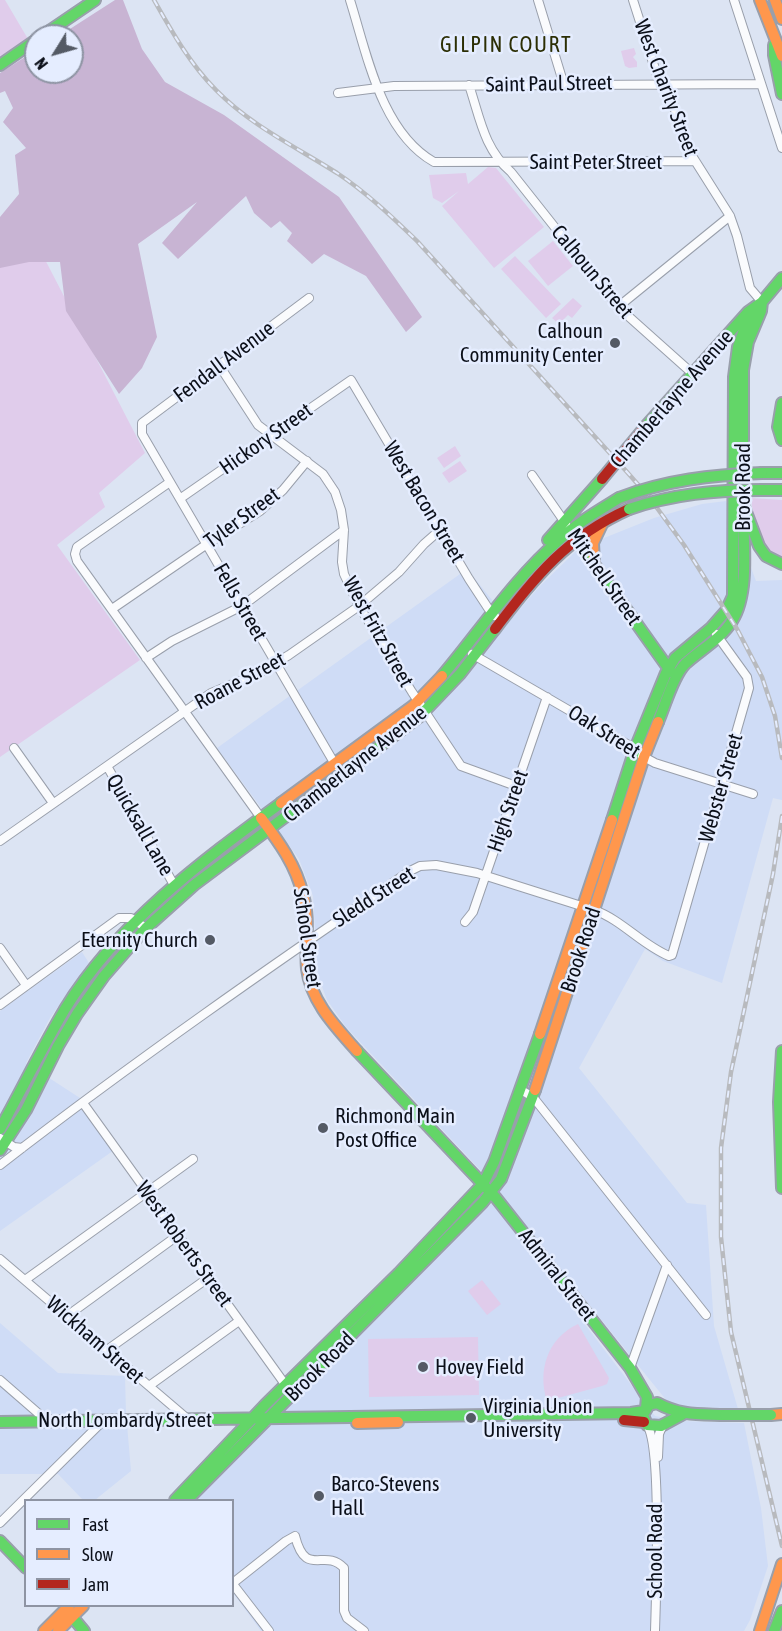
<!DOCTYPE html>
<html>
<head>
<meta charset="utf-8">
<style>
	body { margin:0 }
	#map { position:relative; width:782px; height:1631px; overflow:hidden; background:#dce4f3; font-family:"Asap Condensed",sans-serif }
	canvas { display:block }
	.legend { position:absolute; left:24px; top:1499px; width:210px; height:108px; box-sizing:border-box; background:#e5edff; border:2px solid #8e94a3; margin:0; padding:8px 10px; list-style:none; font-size:18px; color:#0b0f19 }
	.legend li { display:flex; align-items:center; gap:12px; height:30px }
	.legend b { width:30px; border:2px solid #8e94a3 }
	.north { position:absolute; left:24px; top:24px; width:60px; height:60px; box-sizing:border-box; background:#e5edff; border:2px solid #8e94a3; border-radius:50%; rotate:233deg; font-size:16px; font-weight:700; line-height:24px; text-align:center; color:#0b0f19 }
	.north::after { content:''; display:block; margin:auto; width:21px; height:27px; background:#545a65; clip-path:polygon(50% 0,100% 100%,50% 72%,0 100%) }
</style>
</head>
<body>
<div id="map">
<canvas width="782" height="1631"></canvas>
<ul class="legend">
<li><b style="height:8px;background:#63d668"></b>Fast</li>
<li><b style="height:8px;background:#ff974d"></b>Slow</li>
<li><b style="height:8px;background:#b3261e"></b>Jam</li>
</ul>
<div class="north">N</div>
</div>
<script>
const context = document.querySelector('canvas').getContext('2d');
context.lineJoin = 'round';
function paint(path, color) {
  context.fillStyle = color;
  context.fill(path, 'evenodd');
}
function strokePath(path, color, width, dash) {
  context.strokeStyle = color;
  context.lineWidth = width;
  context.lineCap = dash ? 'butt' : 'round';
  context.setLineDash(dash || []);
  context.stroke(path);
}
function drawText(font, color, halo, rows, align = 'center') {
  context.font = font + ' "Asap Condensed",sans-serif';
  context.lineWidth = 5;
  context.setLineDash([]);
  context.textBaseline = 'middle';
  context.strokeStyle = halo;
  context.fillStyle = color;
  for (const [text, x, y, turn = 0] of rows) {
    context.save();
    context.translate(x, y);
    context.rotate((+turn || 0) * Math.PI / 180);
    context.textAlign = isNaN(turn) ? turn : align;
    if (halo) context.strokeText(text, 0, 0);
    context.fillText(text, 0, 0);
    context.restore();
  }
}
paint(new Path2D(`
	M726 501 756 581 782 580V800L773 798 722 983 663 961 645 949 579 1068 687 1203 706 1205 714 1326 738 1409 671 1406 481 1171 346 1027 327 1000 318 976 313 896 299 859 217 748 467 569 509 621 540 586 579 548 654 518 702 504Z
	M82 952 89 963 50 1018 26 1063 80 1098 117 1148 0 1231V1011Z
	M492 1203 655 1416 683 1421 744 1423 761 1508 768 1566 750 1620 744 1631H261L233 1593 232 1500H189Z
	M0 1323 58 1373 125 1376 126 1413 131 1471 95 1500H83L58 1474H0Z`), '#cfdcf6');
paint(new Path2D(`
	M0 0H5L28 39 0 59Z
	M634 48 636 54 633 57 637 62V67L629 68 625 66 621 51Z
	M488 167 496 168 544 227 494 268 442 206 459 191 442 203 433 198 429 175 466 173 468 184Z
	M22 215 145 453 99 493 105 507 57 545 140 660 0 757V232Z
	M553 241 573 266 548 286 528 261Z
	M515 256 561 304 546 318 501 269Z
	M573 298 582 306 572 318 568 315 559 324 552 318Z
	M455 446 461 456 444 468 437 458Z
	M460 461 467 471 449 483 442 473Z
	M751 498 782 500V560L768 552 751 513H753Z
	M482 1280 501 1304 487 1315 468 1291Z
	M578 1324 609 1378 607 1384 602 1386 547 1401C537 1370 548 1338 578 1324Z
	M478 1337 479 1395 369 1397 368 1339Z`), '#e0cceb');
paint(new Path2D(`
	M115 0H123L142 49 165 82 224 115 339 197 422 317 406 332 366 276 324 254 312 264 287 241 292 233 280 221 271 228 254 213 246 196 178 259 162 243 197 202 138 244 157 337 142 368 119 394 66 311 60 262H29L0 268V217L19 194 15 155 26 148 3 122 13 108 5 91 0 93V73L36 50V72H72V36H59Z`), '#c8b4d3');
const street = new Path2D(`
	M350 0C367 54 381 132 434 162L693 161
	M538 0 564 85
	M633 0 657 75 669 91 687 148 730 216 737 236 750 288 762 302
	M734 0 782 148
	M469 85C480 118 484 149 511 172L618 307 693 374
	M338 93 394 86 761 84
	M309 298 142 423V434L336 766
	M618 307 730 216
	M219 365 258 425 323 474 335 492 341 510 344 530 342 562 344 574 359 606 412 692 461 766 516 786
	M532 475 566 524
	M170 482 77 547 75 554 77 561 261 818
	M181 498 351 380 469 579 488 608 495 616
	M112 609 207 544 260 511 283 490 307 461
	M472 654 627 744 644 757 655 763 753 794
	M146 658 172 641 242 606 344 530
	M14 748 53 803
	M107 766 174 885
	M0 841 211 693 261 672 289 655 359 606 399 572 424 544 440 530
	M465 922 473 912 547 697
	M0 948 26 985
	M0 1005 119 918H131L146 928
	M521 1090 533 1097 706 1315
	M83 1103 287 1387
	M0 1138 14 1147 22 1148
	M0 1165C133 1062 271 966 410 871L420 866 436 865 477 873 594 910C622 920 642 945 669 956L672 955 749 688 747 677 716 634
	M0 1259 190 1421
	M25 1280 193 1159
	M67 1316 177 1236
	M107 1350 208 1278
	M630 1368 667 1265
	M0 1380 46 1420
	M149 1386 239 1321
	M647 1425C662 1447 656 1596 655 1631
	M658 1457 659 1434 662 1427
	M0 1523 103 1421
	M232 1583 269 1631
	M233 1583 286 1541 295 1536C306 1579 324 1547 344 1568V1611L347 1618 364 1631`);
const fast = new Path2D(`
	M42 36 95 0
	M774 45V55L782 94
	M0 65 36 40
	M762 302 761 311 748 342 743 370V504L759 546 766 556 782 564
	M782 403 778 427 782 440
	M646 426 748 312 762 302 782 278
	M762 473H782
	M762 490H782
	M572 533 671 672
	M548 540 602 479
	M442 676C480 631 514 579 559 540 577 523 598 511 619 498
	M658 722C665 706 673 676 685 664 700 650 721 639 732 621 750 593 743 541 743 508
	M612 820 635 749 666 673 675 658 711 628 726 611 733 596 734 377 738 347 750 313
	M357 1051 496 1198 630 1368 647 1397 646 1408
	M782 1051 779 1102 782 1188
	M0 1129C22 1089 42 1048 65 1009 118 923 201 862 281 803
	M0 1150 26 1110 58 1046 77 1014 104 976 146 928 194 885 419 717 460 674 495 629
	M683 1414 661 1426 647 1425 643 1415 649 1405 657 1403C681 1416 699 1414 725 1415
	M0 1422 631 1413 644 1411
	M175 1500 265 1405 399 1273 483 1184 494 1162 540 1034
	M187 1500 483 1202 501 1179 535 1090
	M0 1541 26 1568
	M69 1613 84 1631
	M774 1631 782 1611`);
const slow = new Path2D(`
	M760 0 782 56
	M775 0 782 19
	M594 563 593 543 603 522
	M281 803 413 706 442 676
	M261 818C279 842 296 865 303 895 310 919 305 944 307 969 311 1002 336 1027 357 1051
	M540 1034 612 820
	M535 1090 644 757 658 722
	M771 1415 782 1414
	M357 1423 398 1422
	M44 1631 69 1606
	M58 1631 83 1606
	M760 1631 782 1564`);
const jam = new Path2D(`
	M495 629C536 576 566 537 629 509
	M624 1420 644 1422`);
strokePath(street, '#999fab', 10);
strokePath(fast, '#999fab', 14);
strokePath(slow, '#999fab', 14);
strokePath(jam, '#999fab', 14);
strokePath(street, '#fafbfd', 8);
strokePath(fast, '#63d668', 10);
strokePath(slow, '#ff974d', 10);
strokePath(jam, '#b3261e', 10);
const rail = new Path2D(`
	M154 0C172 32 190 64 216 90 250 125 296 147 337 173 367 193 391 216 417 241L627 472 649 497 684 545 737 629 762 677 775 716 782 758
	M782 816 773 874 731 1072 721 1148V1237L731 1332 782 1546`);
strokePath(rail, '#b8babe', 4.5);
strokePath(rail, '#e5edff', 2, [7]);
const fastBridge = new Path2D(`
	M619 498C666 480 712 475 762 473
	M629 509C673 494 716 490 762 490
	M725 1415H771`);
const jamBridge = new Path2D(`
	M602 479 646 426`);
strokePath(fastBridge, '#999fab', 14, []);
strokePath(jamBridge, '#999fab', 14, []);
strokePath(fastBridge, '#63d668', 10);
strokePath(jamBridge, '#b3261e', 10);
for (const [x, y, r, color] of [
	[615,343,6,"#545a65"],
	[210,940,6,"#545a65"],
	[323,1128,6,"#545a65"],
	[423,1367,6,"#545a65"],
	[471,1418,6,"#545a65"],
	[319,1496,6,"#545a65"]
]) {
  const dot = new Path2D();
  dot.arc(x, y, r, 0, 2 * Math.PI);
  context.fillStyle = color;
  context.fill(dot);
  strokePath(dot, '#e5edff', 2);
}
drawText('21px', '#0b0f19', '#e5edff', [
	["Saint Paul Street",549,84,-1],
	["West Charity Street",666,88,69],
	["Saint Peter Street",596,162],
	["Calhoun Street",592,272,50],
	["Fendall Avenue",224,362,-37],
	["Chamberlayne Avenue",672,399,-49],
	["Hickory Street",266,439,-35],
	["Brook Road",743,487,-90],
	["West Bacon Street",424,502,59],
	["Tyler Street",242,518,-36],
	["Mitchell Street",604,577,55],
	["Fells Street",240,602,60],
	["West Fritz Street",378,632,61],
	["Roane Street",240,681,-28],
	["Oak Street",604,732,32],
	["Chamberlayne Avenue",355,764,-38],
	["Webster Street",721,788,-74],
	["High Street",508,811,-71],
	["Quicksall Lane",140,825,60],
	["Sledd Street",374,897,-33],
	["School Street",307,938,82],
	["Brook Road",581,950,-72],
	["West Roberts Street",184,1244,54],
	["Admiral Street",557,1275,52],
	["Wickham Street",95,1340,41],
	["Brook Road",320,1367,-45],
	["North Lombardy Street",125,1420],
	["School Road",655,1551,-90]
]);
drawText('21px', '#0b0f19', '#e5edff', [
	["Calhoun",603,331,"right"],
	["Community Center",603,355,"right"],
	["Eternity Church",198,940,"right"],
	["Richmond Main",335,1116],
	["Post Office",335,1140],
	["Hovey Field",435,1367],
	["Virginia Union",483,1406],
	["University",483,1430],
	["Barco-Stevens",331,1484],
	["Hall",331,1508]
], 'left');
context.letterSpacing = '1.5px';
drawText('22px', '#2c2f05', '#e5edff', [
	["GILPIN COURT",506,45]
]);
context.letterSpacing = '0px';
</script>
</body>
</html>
